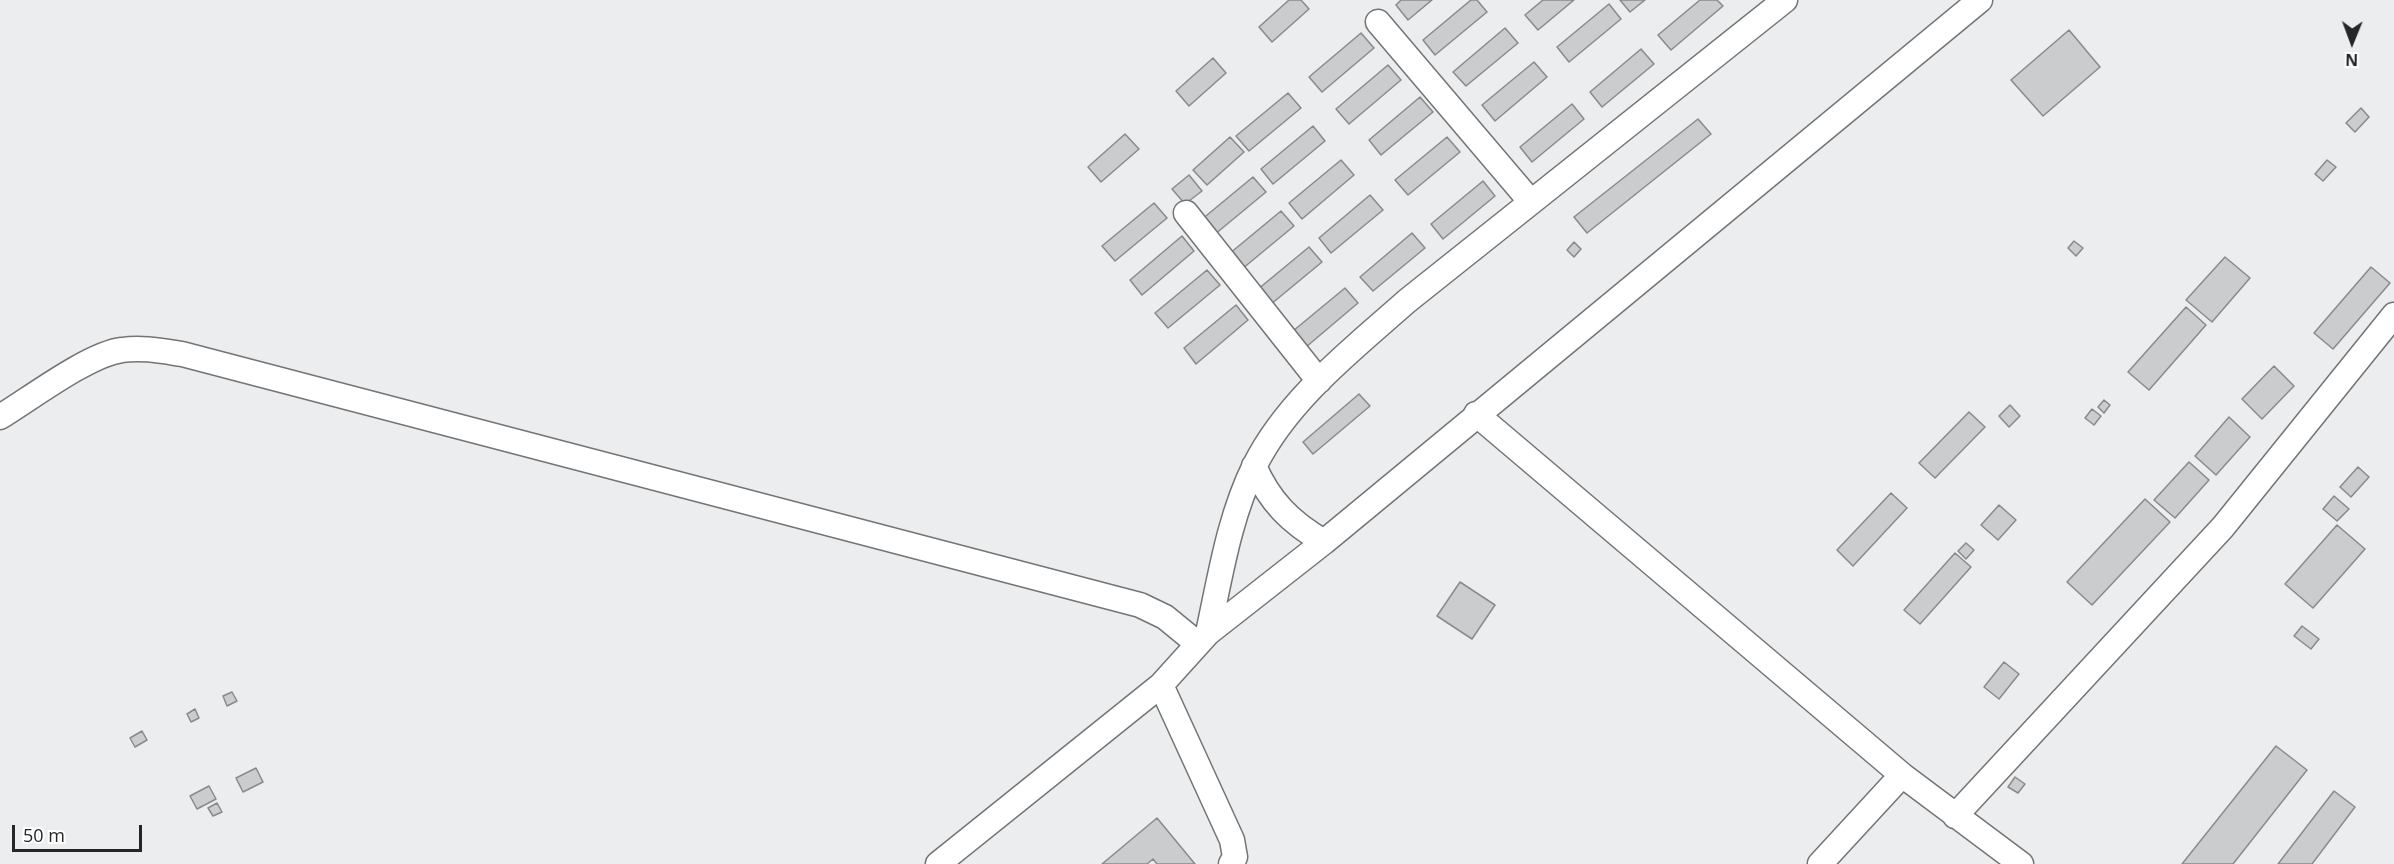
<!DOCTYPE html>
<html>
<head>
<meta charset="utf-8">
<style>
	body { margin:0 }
	#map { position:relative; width:2394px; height:864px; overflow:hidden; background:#ebedef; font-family:"Open Sans",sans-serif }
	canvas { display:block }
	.north { position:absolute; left:2322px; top:12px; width:60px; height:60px; -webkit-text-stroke:4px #fff; paint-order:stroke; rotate:181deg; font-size:16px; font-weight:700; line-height:24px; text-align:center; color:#262627 }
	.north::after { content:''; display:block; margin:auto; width:21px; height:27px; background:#262627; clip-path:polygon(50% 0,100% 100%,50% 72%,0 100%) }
	.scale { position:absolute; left:12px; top:825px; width:130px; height:27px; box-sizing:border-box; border:3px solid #262627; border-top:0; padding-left:8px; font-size:18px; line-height:21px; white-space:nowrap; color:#262627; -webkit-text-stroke:4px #fff; paint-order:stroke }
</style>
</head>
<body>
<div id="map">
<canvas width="2394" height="864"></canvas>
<div class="north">N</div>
<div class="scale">50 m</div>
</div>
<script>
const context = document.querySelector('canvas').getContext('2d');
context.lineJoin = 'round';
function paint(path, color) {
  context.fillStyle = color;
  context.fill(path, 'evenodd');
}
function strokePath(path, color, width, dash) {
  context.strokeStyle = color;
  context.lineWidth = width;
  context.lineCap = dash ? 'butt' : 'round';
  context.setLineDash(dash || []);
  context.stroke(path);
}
const building = new Path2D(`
	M1289 0H1301L1309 9 1272 42 1259 27Z
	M1401 0H1432L1408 20 1396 5Z
	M1471 0H1477L1487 12 1435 55 1423 40Z
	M1543 0H1574L1538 30 1525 15Z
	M1620 0H1645L1630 12Z
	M1700 0H1717L1723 6 1671 50 1658 35Z
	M1609 4 1621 19 1569 62 1557 47Z
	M1505 28 1518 43 1466 86 1453 72Z
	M2069 30 2100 67 2043 116 2011 80Z
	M1361 33 1374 48 1322 92 1309 77Z
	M1641 49 1654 64 1602 107 1590 92Z
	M1213 58 1226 73 1189 106 1176 91Z
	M1534 62 1547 77 1495 121 1482 105Z
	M1388 65 1401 80 1349 124 1336 109Z
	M1288 93 1301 108 1249 151 1236 136Z
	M1420 97 1433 112 1381 155 1369 140Z
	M1572 104 1584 119 1532 162 1520 147Z
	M2361 108 2369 117 2355 132 2346 123Z
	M1698 119 1711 134 1587 233 1574 217Z
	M1313 126 1325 141 1273 184 1261 169Z
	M1125 134 1139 149 1101 182 1088 167Z
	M1230 137 1244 152 1207 185 1193 170Z
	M1447 137 1460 152 1408 195 1395 180Z
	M1341 160 1354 175 1302 219 1289 203Z
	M2327 160 2336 167 2323 181 2315 174Z
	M1189 175 1202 191 1185 204 1172 189Z
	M1253 177 1266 192 1214 235 1201 220Z
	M1483 181 1495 196 1443 239 1431 224Z
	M1370 195 1383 210 1331 253 1319 238Z
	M1154 203 1167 218 1115 261 1102 246Z
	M1281 211 1294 226 1242 269 1229 254Z
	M1412 233 1425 248 1373 291 1360 277Z
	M1182 236 1194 251 1142 295 1130 280Z
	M2074 241 2083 248 2076 256 2068 248Z
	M1574 242 1581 249 1574 257 1567 250Z
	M1309 247 1322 262 1270 305 1257 290Z
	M2225 257 2250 278 2212 322 2186 300Z
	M2371 267 2390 283 2333 349 2314 333Z
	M1207 270 1220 285 1168 328 1155 313Z
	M1345 288 1358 303 1306 347 1293 331Z
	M1236 305 1248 320 1196 364 1184 348Z
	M2186 307 2206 325 2149 390 2128 372Z
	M2274 366 2294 386 2262 419 2242 399Z
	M1359 394 1370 406 1313 454 1303 442Z
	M2104 400 2110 405 2104 413 2098 407Z
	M2010 405 2020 416 2009 427 1999 416Z
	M2092 409 2101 416 2094 425 2085 418Z
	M1969 412 1985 427 1935 478 1919 463Z
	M2229 417 2250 437 2216 475 2195 456Z
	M2189 462 2209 480 2175 518 2154 500Z
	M2358 467 2369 477 2351 497 2340 487Z
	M1891 493 1907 508 1853 566 1837 550Z
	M2334 496 2349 509 2337 521 2323 509Z
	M2145 499 2170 522 2092 605 2067 582Z
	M1999 505 2016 520 1998 540 1981 525Z
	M2337 525 2365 549 2313 608 2285 584Z
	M1966 543 1974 550 1966 559 1958 551Z
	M1955 553 1971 567 1920 624 1904 610Z
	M1460 582 1495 605 1472 639 1437 616Z
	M2302 626 2319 639 2311 649 2294 636Z
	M2004 662 2019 674 1999 699 1984 687Z
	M232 692 237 701 227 706 223 696Z
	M195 709 199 718 191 722 187 714Z
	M142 731 147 740 135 747 130 738Z
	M2276 746 2307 770 2233 864H2182Z
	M256 768 263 782 243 792 236 778Z
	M2015 777 2025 784 2018 793 2008 787Z
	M209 786 216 799 197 809 190 796Z
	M2334 791 2355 807 2312 864H2278Z
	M217 803 222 812 213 816 208 808Z
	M1157 818 1195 864H1157L1153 859 1147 864H1102Z`);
paint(building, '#caccce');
strokePath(building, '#898a8c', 1.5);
const minor = new Path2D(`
	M1378 22 1531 202
	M1186 213 1319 381
	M1476 414 1902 775 2021 864
	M0 417C30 399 89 354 122 350 142 347 162 351 182 354L1140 605 1165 617 1198 644
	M1254 466C1270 502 1290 522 1324 542
	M1208 633C1220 578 1229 517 1255 465 1288 399 1353 349 1407 301L1785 0
	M1161 685 1232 840 1235 857 1231 864
	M1955 816 2223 527 2394 315
	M938 864 1161 685 1208 633 1324 542 1980 0
	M1820 864 1902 775`);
strokePath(minor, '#737476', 27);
strokePath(minor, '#fff', 24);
</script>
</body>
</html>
